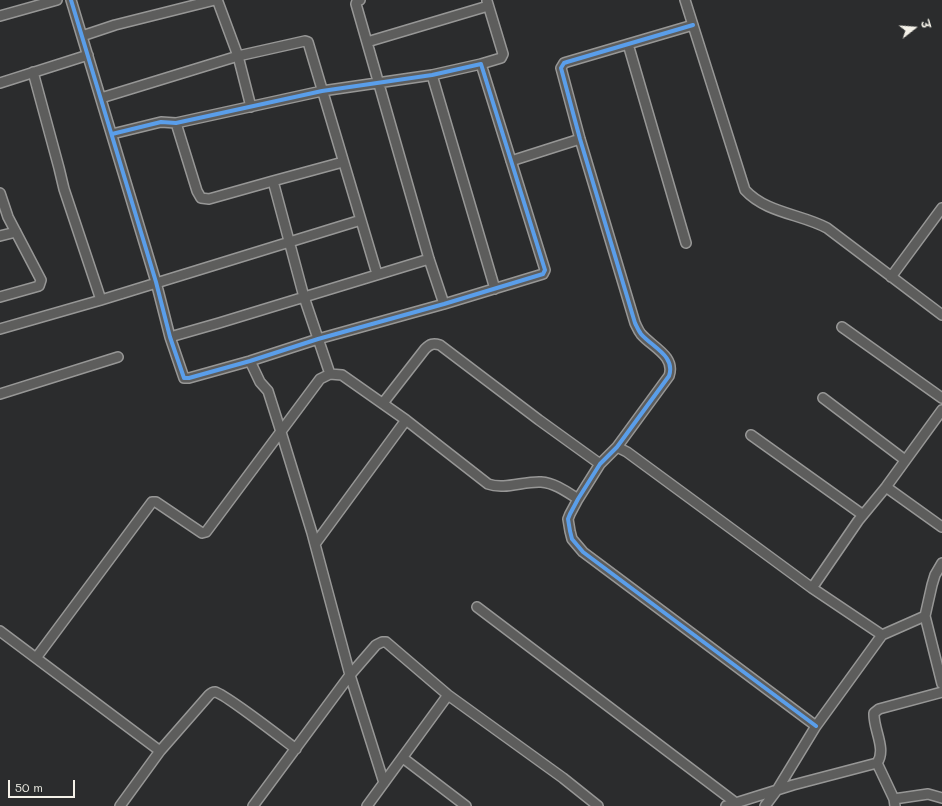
<!DOCTYPE html>
<html>
<head>
<meta charset="utf-8">
<style>
	body { margin:0 }
	#map { position:relative; width:942px; height:806px; overflow:hidden; background:#2b2c2d; font-family:Mali,"Playpen Sans Deva",sans-serif }
	canvas { display:block }
	.north { position:absolute; left:894px; top:8px; width:40px; height:40px; -webkit-text-stroke:3px #2a2d2e; paint-order:stroke; rotate:73deg; font-size:11px; font-weight:700; line-height:16px; text-align:center; color:#f4f1e8 }
	.north::after { content:''; display:block; margin:auto; width:14px; height:18px; background:#f4f1e8; clip-path:polygon(50% 0,100% 100%,50% 72%,0 100%) }
	.scale { position:absolute; left:8px; top:780px; width:67px; height:18px; box-sizing:border-box; border:2px solid #f4f1e8; border-top:0; padding-left:5px; font-size:12px; line-height:14px; white-space:nowrap; color:#f4f1e8; -webkit-text-stroke:3px #2a2d2e; paint-order:stroke }
</style>
</head>
<body>
<div id="map">
<canvas width="942" height="806"></canvas>
<div class="north">उ</div>
<div class="scale">50 m</div>
</div>
<script>
const context = document.querySelector('canvas').getContext('2d');
context.lineJoin = 'round';
function strokePath(path, color, width, dash) {
  context.strokeStyle = color;
  context.lineWidth = width;
  context.lineCap = dash ? 'butt' : 'round';
  context.setLineDash(dash || []);
  context.stroke(path);
}
const minor = new Path2D(`
	M71 0 156 282 170 337 184 378H189L250 361 318 339 444 304 543 274 545 270 481 64 432 75 322 91 176 123 161 122 112 134
	M360 0 357 1 356 4 429 259 444 304
	M685 0 745 190C766 213 801 214 827 228L942 315
	M0 16 57 0
	M693 25 567 62 564 63 561 68 580 139 635 323C637 327 638 330 641 334 652 347 676 356 669 376L617 447 600 464 578 499 570 514 568 519 570 531 572 539 583 552 816 726
	M82 36 115 25 215 0
	M367 42 488 6
	M628 44 686 243
	M481 64 501 58 503 54 487 1
	M33 72 59 168 64 189 101 300
	M432 75 495 289
	M0 83 88 55
	M101 98 238 56 218 2 216 0
	M251 107 238 56 305 41 308 42 377 274
	M176 123 197 191 201 198 209 199 273 181 304 297 330 374
	M511 161 580 139
	M273 181 343 162
	M0 193 8 217 41 280 39 286 0 297
	M0 236 16 232
	M891 277 942 208
	M842 327 942 398
	M0 329 101 300 361 220
	M170 337 219 323 429 259
	M250 361 260 382 268 391 281 432 312 533 350 675 384 783
	M0 394 118 357
	M823 398 905 460
	M383 403 425 349C430 344 433 343 440 345L539 420 600 464
	M751 435 863 515
	M617 447 627 452 812 588 882 635
	M886 487 942 527
	M315 544 406 420
	M942 563 935 575 932 585 925 616 942 684
	M812 588 858 521 886 487 942 410
	M477 607 736 803
	M0 631 160 751
	M36 658 152 502H156L202 533 206 532 320 379 330 374 342 375 406 420 488 484C504 490 524 481 541 482 555 483 567 492 578 499
	M403 758 466 806
	M894 799 928 794 942 798
	M120 806 160 751 209 695C211 693 212 692 215 692 224 693 284 740 296 749
	M253 806 350 675 376 645 382 642H386L448 695 563 778 598 806
	M367 806 448 695
	M726 806 793 785 877 763
	M765 806 777 790 816 726 882 635 925 616
	M895 806 894 799 877 763C887 749 873 729 874 713L879 709 942 692`);
strokePath(minor, '#979796', 12);
strokePath(minor, '#5d5d5c', 9);
strokePath(new Path2D(`
	M71 0 156 282 170 337 184 378H189L250 361 318 339 444 304 543 274 545 270 481 64 432 75 322 91 176 123 161 122 112 134
	M693 25 567 62 564 63 561 68 580 139 635 323C637 327 638 330 641 334 652 347 676 356 669 376L617 447 600 464 578 499 570 514 568 519 570 531 572 539 583 552 816 726`), '#5a9eea', 4);
</script>
</body>
</html>
